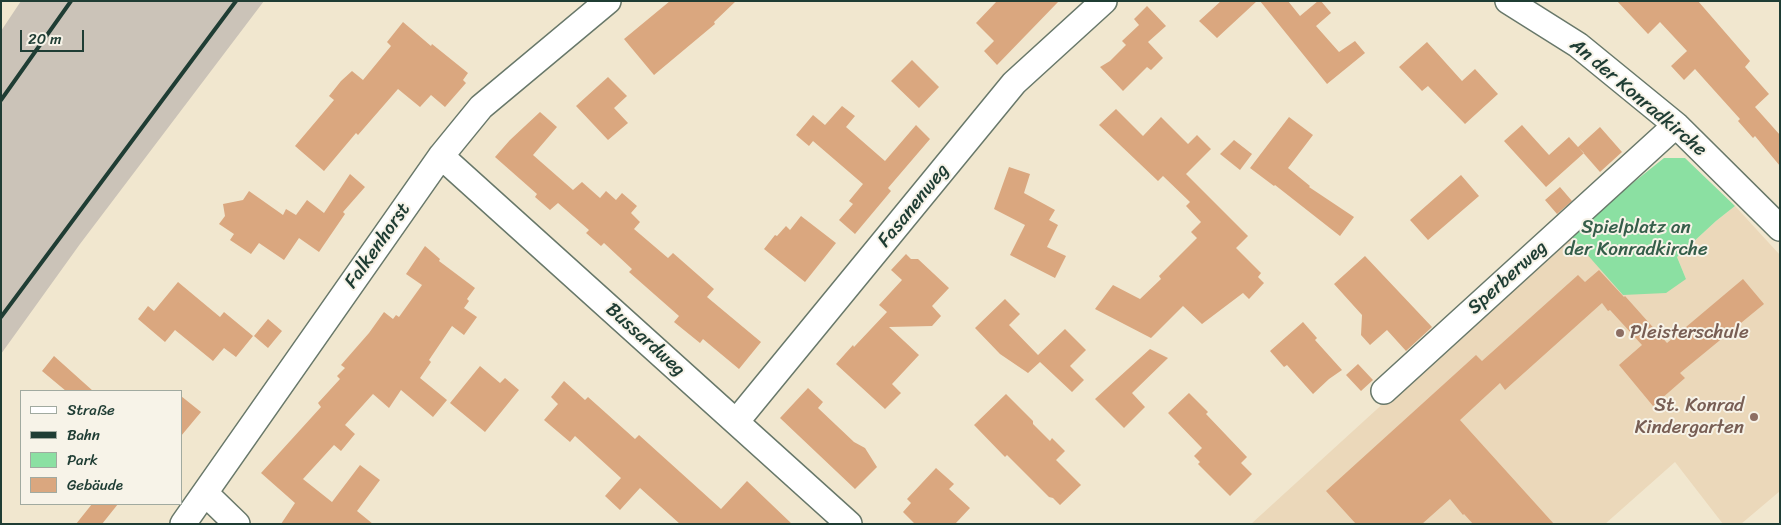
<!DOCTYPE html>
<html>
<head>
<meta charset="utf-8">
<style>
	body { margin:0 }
	#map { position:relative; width:1781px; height:525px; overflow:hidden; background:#f1e7cf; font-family:Sriracha,sans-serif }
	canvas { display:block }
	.frame { position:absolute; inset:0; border:2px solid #1f3d34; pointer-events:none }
	.legend { position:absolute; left:20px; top:390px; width:162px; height:115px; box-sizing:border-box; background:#f7f3e8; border:1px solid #a1aaa0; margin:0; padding:6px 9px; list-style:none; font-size:15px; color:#1f3d34 }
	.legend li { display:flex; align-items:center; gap:10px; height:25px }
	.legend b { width:25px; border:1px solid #a1aaa0 }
	.scale { position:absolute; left:20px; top:30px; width:64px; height:22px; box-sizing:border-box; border:2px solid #1f3d34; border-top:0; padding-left:6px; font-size:15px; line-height:18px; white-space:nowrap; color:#1f3d34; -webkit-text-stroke:4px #f7f3e8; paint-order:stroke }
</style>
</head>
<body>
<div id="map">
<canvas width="1781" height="525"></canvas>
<div class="frame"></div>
<ul class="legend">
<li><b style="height:6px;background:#fff"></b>Straße</li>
<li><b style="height:6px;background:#1f3d34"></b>Bahn</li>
<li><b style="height:14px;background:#8be0a2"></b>Park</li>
<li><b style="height:14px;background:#daa77f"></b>Gebäude</li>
</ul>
<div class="scale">20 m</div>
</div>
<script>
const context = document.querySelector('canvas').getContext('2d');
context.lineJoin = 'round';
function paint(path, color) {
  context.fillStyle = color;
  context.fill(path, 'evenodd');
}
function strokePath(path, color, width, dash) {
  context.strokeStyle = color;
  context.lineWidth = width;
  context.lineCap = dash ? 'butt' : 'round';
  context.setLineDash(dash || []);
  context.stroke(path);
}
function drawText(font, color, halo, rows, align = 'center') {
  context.font = font + ' Sriracha,sans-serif';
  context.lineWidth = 4;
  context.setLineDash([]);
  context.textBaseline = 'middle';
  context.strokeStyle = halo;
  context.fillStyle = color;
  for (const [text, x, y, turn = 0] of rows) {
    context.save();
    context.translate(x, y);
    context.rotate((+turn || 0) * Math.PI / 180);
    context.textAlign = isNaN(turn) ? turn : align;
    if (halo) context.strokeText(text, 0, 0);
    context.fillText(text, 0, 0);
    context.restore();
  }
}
paint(new Path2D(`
	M1735 206 1780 255V491L1741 524H1723L1675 462 1605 524H1251L1569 234 1686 279 1677 257 1716 221Z`), '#ebd8ba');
paint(new Path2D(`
	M21 1H264L80 244 1 354V31Z`), '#cbc3b8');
paint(new Path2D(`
	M1664 158H1685L1735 206 1716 221 1677 257 1686 279 1666 293 1623 295 1569 234Z`), '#8be0a2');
paint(new Path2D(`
	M670 1H736L714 22 715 24 654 75 624 39Z
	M997 1H1059L997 65 984 51 994 41 976 23Z
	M1221 1H1257L1217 38 1199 21Z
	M1260 1H1288L1300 16 1318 1H1321L1331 13 1316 26 1339 52 1355 41 1365 53 1327 84Z
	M1617 1H1698L1750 61 1745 67 1769 94 1755 107 1780 135V166L1755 136 1753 138 1738 121 1740 119 1695 69 1684 80 1671 66 1687 51 1660 22 1648 34Z
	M1147 6 1166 26 1148 42 1163 58 1151 70 1147 67 1123 91 1100 67 1110 61 1126 45 1122 41 1139 25 1134 19Z
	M403 22 431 46 432 44 468 73 463 80 466 83 445 107 431 95 420 107 398 89 358 135 356 133 324 171 295 146 334 100 329 96 341 81 352 71 363 80 391 46 387 42Z
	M1427 42 1462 81 1475 69 1498 94 1465 124 1428 86 1422 91 1399 67Z
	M912 60 939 87 919 108 891 81Z
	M608 77 627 96 614 108 628 123 608 140 576 106Z
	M842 106 855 116 846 127 885 161 916 125 930 139 888 188 891 191 855 234 839 220 853 204 849 201 863 184 813 141 809 146 796 135 813 115 825 125Z
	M1116 109 1143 136 1161 117 1188 144 1197 135 1211 149 1186 174 1248 236 1236 248 1261 273 1258 277 1264 283 1249 299 1243 293 1202 324 1183 306 1151 338 1095 309 1113 285 1140 299 1161 279 1159 276 1197 238 1191 232 1201 222 1186 206 1190 202 1163 176 1158 181 1099 125Z
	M540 112 557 127 533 155 573 190 582 182 600 198 606 191 616 200 622 193 637 206 631 213 640 222 634 229 668 258 673 253 714 289 707 297 761 342 739 369 703 339 700 343 674 322 679 316 629 272 632 269 604 243 601 246 586 233 589 230 558 203 550 210 535 197 537 194 495 157 510 140Z
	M1289 117 1313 135 1288 168 1310 186 1309 187 1354 217 1340 236 1275 185 1274 186 1250 168Z
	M1522 125 1549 155 1569 137 1578 147 1600 127 1622 152 1600 172 1579 148 1584 153 1546 187 1504 141Z
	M1234 140 1252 154 1240 170 1220 154Z
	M1009 167 1030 174 1024 193 1055 210 1049 220 1058 225 1047 247 1066 256 1055 278 1010 255 1025 225 994 209Z
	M350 174 365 187 343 212 345 214 319 252 299 238 284 260 259 243 251 254 230 240 234 234 219 224 225 216 223 204 243 200 249 191 283 215 286 209 296 215 307 200 324 213Z
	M1461 175 1479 196 1428 240 1410 220Z
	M1560 187 1572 201 1557 214 1545 200Z
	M801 216 836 243 805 282 764 249 775 235 777 236 786 226 790 230Z
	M425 246 440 259 439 261 475 288 467 299 469 301 464 308 477 317 464 335 452 326 429 360 431 362 420 378 447 400 433 417 401 390 389 408 373 394 345 425 355 434 341 451 334 445 303 479 332 502 360 465 380 480 357 511 373 524H281L295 503 261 473 321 407 318 403 340 379 337 376 345 368 341 365 369 333 384 312 393 319 396 315 399 317 422 285 406 274Z
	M906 254 911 259H918L949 288 932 306 941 316 932 326 889 327 919 355 892 384 901 393 885 409 836 364 853 345 854 347 887 312 879 305 902 280 891 270Z
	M1365 256 1432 327 1406 351 1387 330 1370 345 1361 335 1362 315 1334 284Z
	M1599 270 1624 297 1625 296 1667 343 1743 279 1764 304 1680 373 1685 378 1653 406 1619 365 1642 345 1610 310 1608 311 1602 303 1505 390 1500 383 1460 420 1554 524H1473L1464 514 1463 515 1450 499 1422 524H1356L1326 491 1476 355 1482 361 1578 275 1585 282Z
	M178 282 220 317 224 312 253 336 236 357 224 348 213 361 175 330 165 342 138 319 148 306 154 311Z
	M1005 299 1020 314 1009 325 1038 355 1065 329 1086 350 1070 366 1084 380 1072 392 1040 362 1028 373 1000 354 975 328Z
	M268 319 282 331 268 348 254 336Z
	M1303 322 1317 338 1315 340 1342 370 1329 379 1313 394 1287 365 1284 367 1270 351Z
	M1150 349 1168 358 1132 393 1145 407 1124 428 1095 399Z
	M54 356 93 391H66L42 371Z
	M1358 364 1373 380 1361 391 1346 375Z
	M480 366 500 383 505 378 519 390 485 432 450 403Z
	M564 381 585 400 588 397 635 439 639 435 721 509 747 481 792 524H680L640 488 620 510 605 496 621 478 575 436 570 442 544 420 558 404 551 397Z
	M808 388 823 402 818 408 854 442 865 448 877 467 855 489 780 418Z
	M1189 393 1208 412 1206 414 1247 457 1241 463 1252 474 1230 496 1198 464 1200 462 1194 456 1202 448 1168 413Z
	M1006 394 1033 421V424L1050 441 1052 438 1065 451 1056 460 1081 485 1060 505 1053 498 1049 497 1007 455 1005 457 974 425Z
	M181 396 201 412 181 436Z
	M936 468 954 484 949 489 970 508 955 524H915L903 512 911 503 907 499Z
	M92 504H118L102 524H76Z`), '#daa77f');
const minor = new Path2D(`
	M1508 1 1578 45 1676 125 1780 228
	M441 156 849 524
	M1384 391 1676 125
	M736 422 1014 83 1104 1
	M205 493 237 524
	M183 524 441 156 481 107 608 1`);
strokePath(minor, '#68786a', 28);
strokePath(minor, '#fff', 25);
strokePath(new Path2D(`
	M1 100 71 1
	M1 317 236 1`), '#1f3d34', 4);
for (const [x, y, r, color] of [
	[1620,333,5,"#8d6e63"],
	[1754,417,5,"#8d6e63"]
]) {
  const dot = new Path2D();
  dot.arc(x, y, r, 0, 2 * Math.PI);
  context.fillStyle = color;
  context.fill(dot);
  strokePath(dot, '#f7f3e8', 2);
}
drawText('19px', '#1f3d34', '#f7f3e8', [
	["An der Konradkirche",1638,98,40],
	["Fasanenweg",914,206,-51],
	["Falkenhorst",378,246,-55],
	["Sperberweg",1508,278,-42],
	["Bussardweg",645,340,42]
]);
drawText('19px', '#355e4a', '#f7f3e8', [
	["Spielplatz an",1636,228],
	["der Konradkirche",1636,250]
]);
drawText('19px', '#785e54', '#f7f3e8', [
	["Pleisterschule",1630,333],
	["St. Konrad",1744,406,"right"],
	["Kindergarten",1744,428,"right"]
], 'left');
</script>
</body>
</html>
